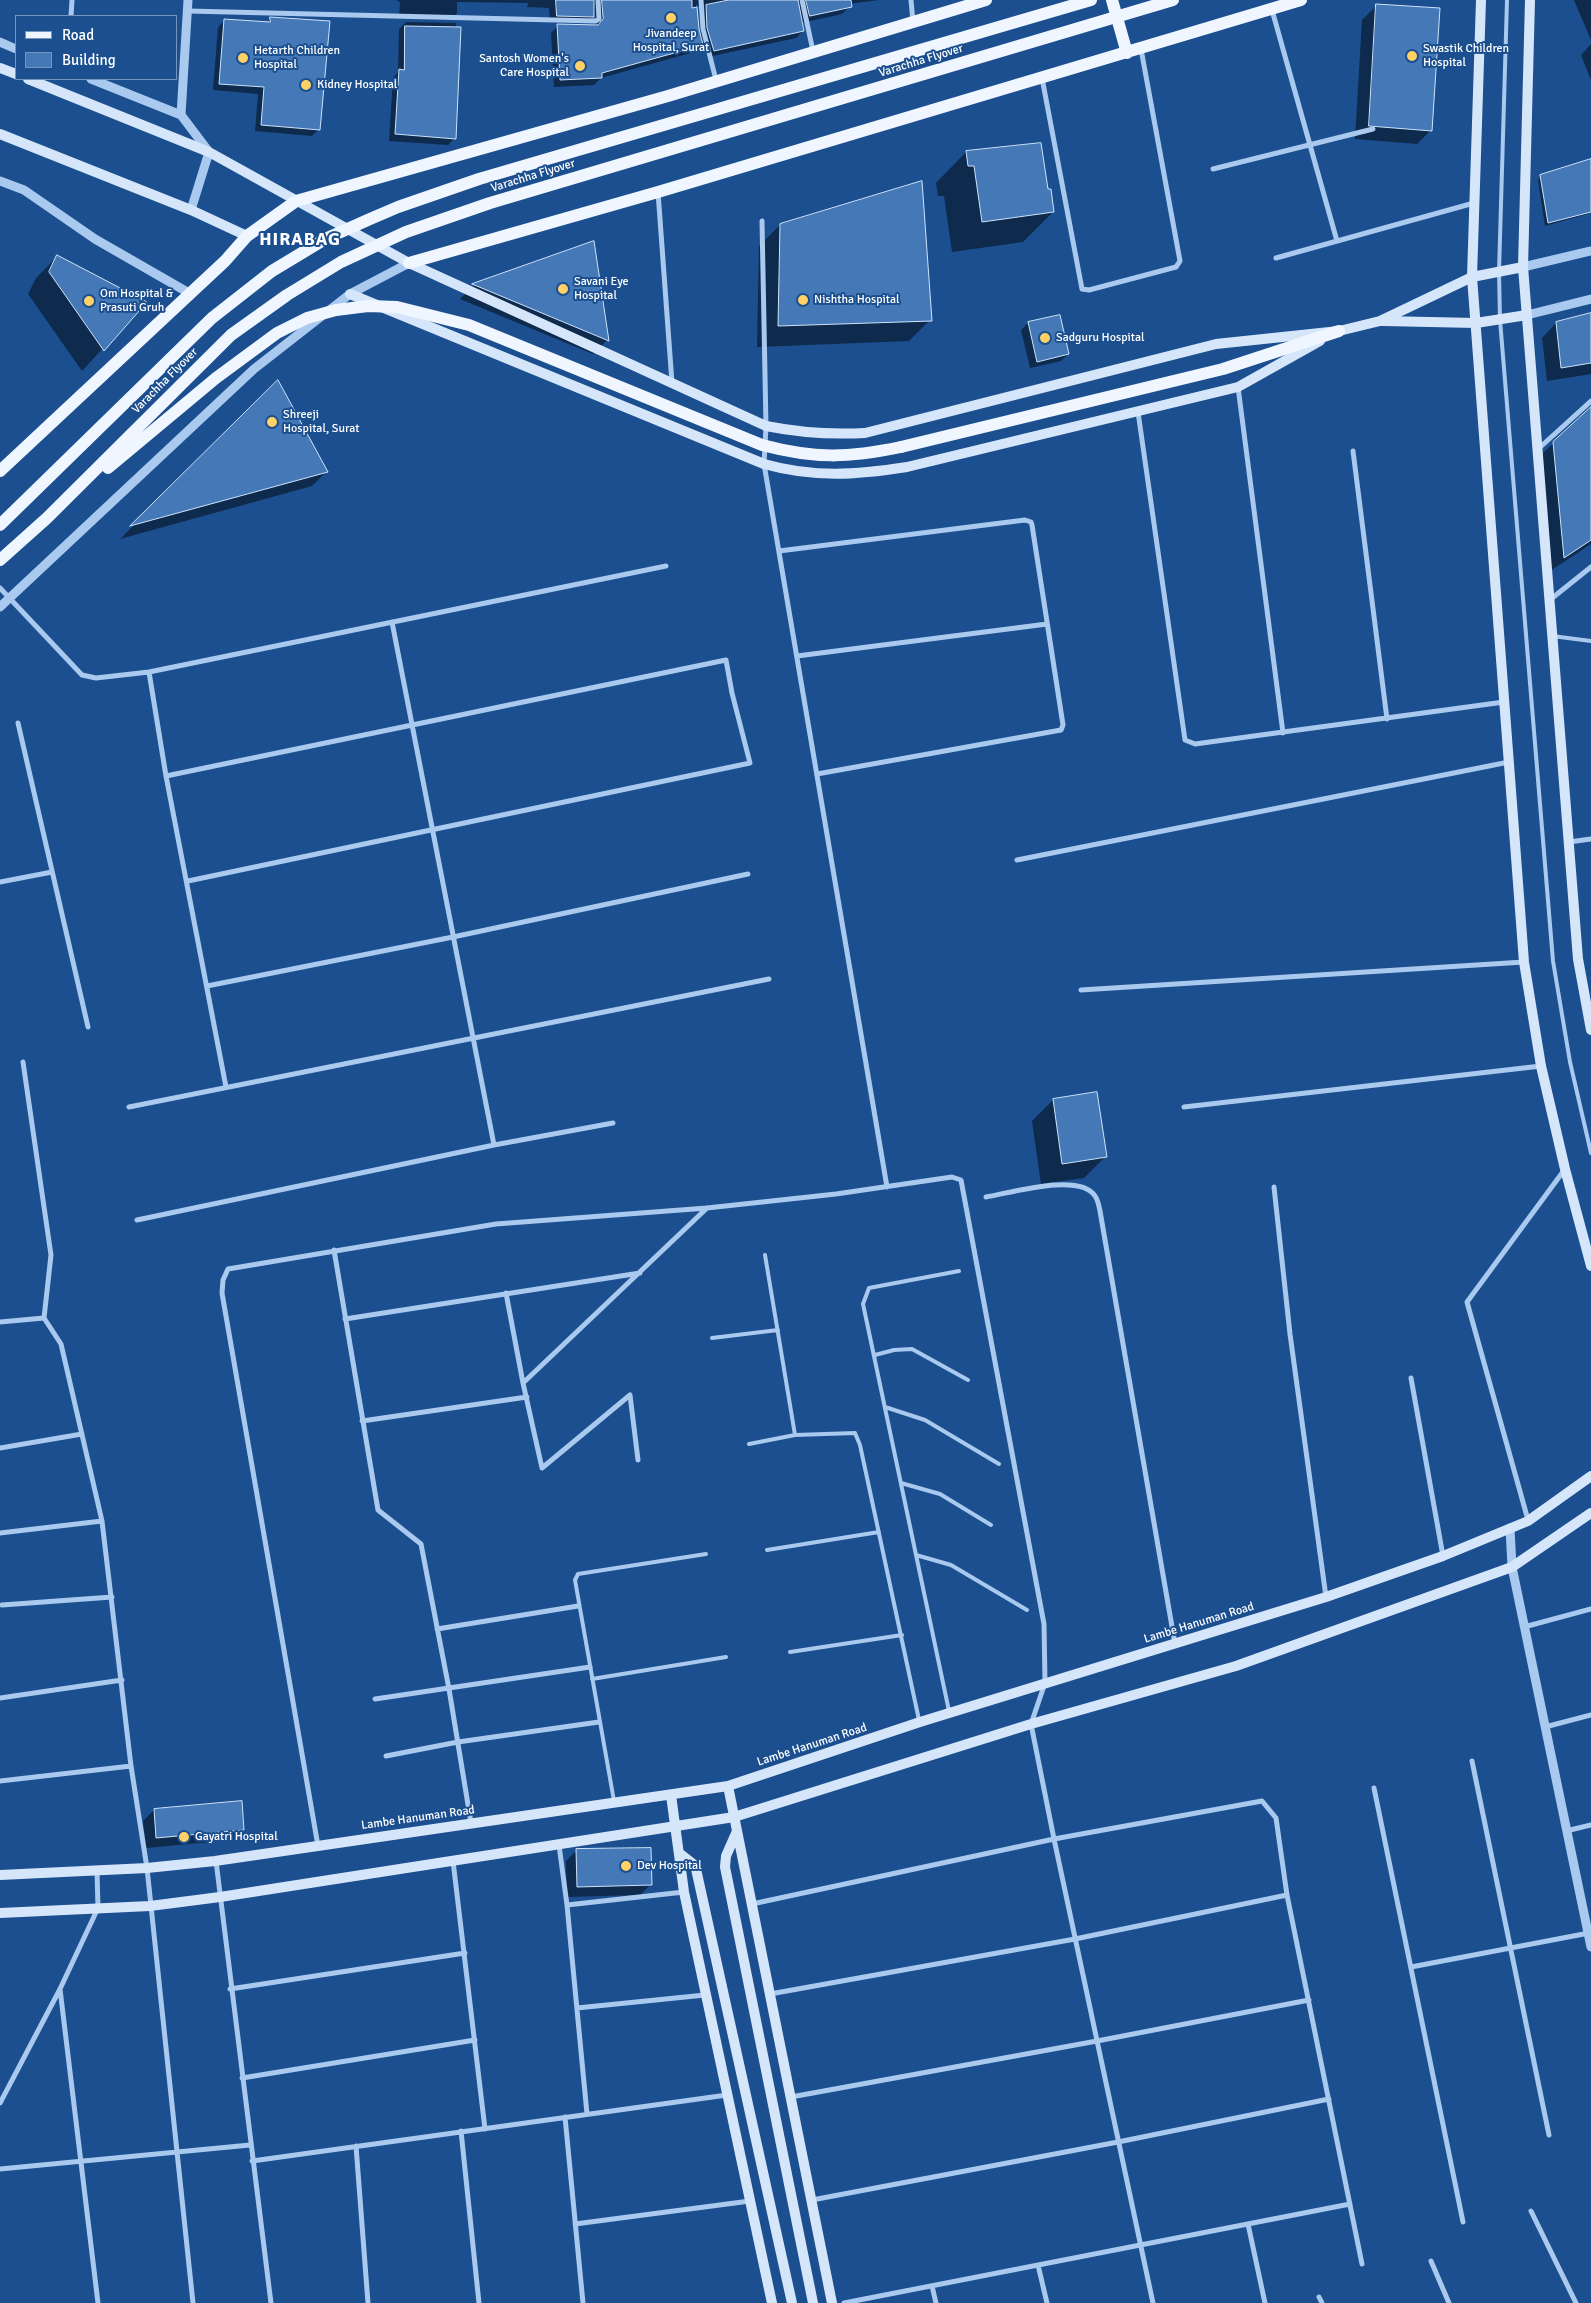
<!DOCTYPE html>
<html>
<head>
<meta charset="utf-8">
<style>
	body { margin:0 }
	#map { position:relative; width:1591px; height:2303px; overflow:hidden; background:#1b4f8f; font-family:Signika,sans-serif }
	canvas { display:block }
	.legend { position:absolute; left:15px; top:15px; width:162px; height:65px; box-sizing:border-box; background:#1b4f8f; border:1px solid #7695bc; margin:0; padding:6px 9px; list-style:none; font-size:15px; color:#fff }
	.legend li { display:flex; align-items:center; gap:10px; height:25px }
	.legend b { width:25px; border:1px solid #7695bc }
</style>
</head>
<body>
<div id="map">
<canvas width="1591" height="2303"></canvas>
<ul class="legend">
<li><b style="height:6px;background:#f0f6ff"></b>Road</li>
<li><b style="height:14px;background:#4478b7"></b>Building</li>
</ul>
</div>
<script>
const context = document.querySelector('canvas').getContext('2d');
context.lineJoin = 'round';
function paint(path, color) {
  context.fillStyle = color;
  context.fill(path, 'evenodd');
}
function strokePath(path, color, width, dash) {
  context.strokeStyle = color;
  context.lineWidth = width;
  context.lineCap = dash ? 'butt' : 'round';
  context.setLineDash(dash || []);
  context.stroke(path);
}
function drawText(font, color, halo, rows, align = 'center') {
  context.font = font + ' Signika,sans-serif';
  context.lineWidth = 4;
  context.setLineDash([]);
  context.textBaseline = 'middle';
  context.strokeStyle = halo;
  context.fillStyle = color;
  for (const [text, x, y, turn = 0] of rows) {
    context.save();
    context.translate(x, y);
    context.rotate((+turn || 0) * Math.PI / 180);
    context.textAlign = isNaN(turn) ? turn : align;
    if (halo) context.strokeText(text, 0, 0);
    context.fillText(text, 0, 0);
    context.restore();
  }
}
paint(new Path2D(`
	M396 0H879L848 4 849 7 842 14 801 23 803 31 796 38 708 57 702 39H700L701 45 694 52 601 78 594 85 554 87 551 33 558 26H597L595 14 586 23 550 22 549 8 527 7 528 3 457 2V13L450 20 399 18 400 2ZM696 4 699 6 701 39 697 30Z
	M1574 0H1591V40Z
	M1377 5 1431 130 1417 144 1355 139 1362 20Z
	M271 19 319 129 312 136 255 131 258 94 213 90 218 27 225 20 266 23Z
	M406 22 456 23 455 138 448 145 389 141 393 78 398 72 399 29Z
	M1591 44V80L1581 55Z
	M966 152 1047 190 1053 212 1023 242 952 252 944 196H938L936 183Z
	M1591 160V213L1545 226 1538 180 1541 176Z
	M780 225 930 320 909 341 757 347 759 246Z
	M593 242 607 340 593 354 460 299 473 286Z
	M57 257 145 302 82 371 28 294 36 278Z
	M1591 315V374L1547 381 1542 338 1556 323Z
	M1059 316 1068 354 1061 361 1030 368 1021 330 1028 323Z
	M278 382 326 472 312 486 120 539Z
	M1591 408V544L1550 571 1539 457Z
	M1095 1093 1105 1157 1084 1178 1041 1184 1032 1121 1053 1100Z
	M154 1810 243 1830 232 1840 146 1848 143 1821Z
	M577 1850 651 1884 640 1895 567 1897 566 1861Z`), '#0007');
const building = new Path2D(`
	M556 0H594V17L557 16Z
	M602 0H692V8L697 7 699 29 703 45 602 73V78L560 80 557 24 598 25 603 19Z
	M729 0H798L804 31 714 51 707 28 706 5Z
	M806 0H851L852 7 810 16Z
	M1376 4 1440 8 1432 131 1369 126Z
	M270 17 330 21 320 130 261 125 264 87 219 84 224 19 270 22Z
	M405 26 461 27 456 139 395 134 399 69 404 70Z
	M1041 143 1048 189H1051L1054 212 982 222 974 166H968L966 151Z
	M1591 159V212L1548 223 1540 175Z
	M922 181 932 321 778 326 780 224Z
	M594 241 609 341 472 284Z
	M57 255 147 302 104 351 49 272Z
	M1591 313V363L1561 368 1556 322Z
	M1060 315 1069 354 1037 362 1028 322Z
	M278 380 328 472 130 526Z
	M1591 407V540L1564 558 1553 442Z
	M1097 1092 1107 1157 1062 1164 1053 1099Z
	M242 1801 244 1830 156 1838 154 1809Z
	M651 1848 652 1885 577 1887 576 1849Z`);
paint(building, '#4478b7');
strokePath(building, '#cfe3fa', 1);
strokePath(new Path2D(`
	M1507 0 1499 272 1500 320 1553 961 1570 1062 1591 1153
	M1552 636 1591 641
	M765 1255 795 1435
	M712 1338 778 1330
	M875 1355 894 1350 912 1349 968 1380
	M885 1407 925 1420 999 1464
	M749 1444 795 1435 855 1433 860 1445 919 1720
	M901 1483 940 1494 991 1525
	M767 1550 879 1532
	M916 1555 951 1565 1027 1610
	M790 1652 902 1635
	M592 1679 726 1657
	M949 1711 863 1304 869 1288 959 1271
	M614 1801 575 1580 578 1574 706 1554`), '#a9c9ee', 4);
strokePath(new Path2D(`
	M701 0 703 29 716 80
	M802 0 813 51
	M911 0 913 22
	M1272 10 1337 241
	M188 11 596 21 599 19 598 0
	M71 16 72 0
	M1042 78 1082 289 1089 290 1176 267 1180 261 1141 49
	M1213 169 1373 129
	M658 192 672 383
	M762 221 766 426 764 464 887 1187
	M1276 258 1474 203
	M1238 387 1283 733
	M1138 412 1185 740 1195 744 1504 702
	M1537 450 1591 401
	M1353 451 1387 719
	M779 551 1025 520 1031 522 1032 525 1063 725 1061 730 817 774
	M0 588 82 675 96 678 149 672 666 566
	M1551 599 1591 567
	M392 622 494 1145
	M797 656 1047 624
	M149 672 166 776 226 1087
	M18 723 88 1027
	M166 776 726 660 732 693 750 763 188 881
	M1569 842 1591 839
	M1017 860 1509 762
	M0 882 52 872
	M207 986 453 937 748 874
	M1081 990 1524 962
	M23 1062 51 1255 44 1318
	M129 1107 769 979
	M1184 1107 1541 1066
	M1274 1187 1290 1334 1326 1597
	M986 1197C1010 1193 1080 1172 1095 1196 1098 1200 1099 1206 1100 1211L1175 1644
	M137 1220 494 1145 613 1123
	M334 1250 378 1510 421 1544 449 1689 471 1823
	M506 1293 523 1383 542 1468 630 1395 638 1460
	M345 1319 640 1273
	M0 1322 44 1318 61 1344 102 1521 131 1766 147 1868 193 2303
	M1411 1378 1443 1556
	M523 1383 707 1208
	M362 1421 527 1397
	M0 1448 82 1434
	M1528 1520 1467 1302 1565 1169
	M0 1533 102 1521
	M2 1605 112 1597
	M1524 1627 1591 1609
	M437 1629 578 1606
	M0 1698 122 1680
	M375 1699 590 1667
	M1545 1727 1591 1715
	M386 1756 458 1742 599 1722
	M1472 1761 1549 2135
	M0 1781 131 1766
	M1374 1788 1463 2222
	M1566 1831 1591 1825
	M559 1845 567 1905 587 2114
	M318 1846 222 1293 223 1280 228 1269 496 1224 707 1208 836 1194 952 1177 961 1180 1044 1624 1045 1683 1031 1724 1054 1839 1153 2303
	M216 1861 271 2303
	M453 1861 485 2129
	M752 1904 1054 1839 1262 1801 1276 1818 1287 1895 1362 2264
	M567 1905 684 1892
	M1411 1967 1589 1933
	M60 1989 98 2303
	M230 1989 465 1953
	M770 1994 1075 1939 1287 1895
	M577 2008 705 1995
	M242 2078 475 2040
	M791 2097 1097 2041 1309 2000
	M0 2103 60 1989 98 1908 97 1871
	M565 2117 583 2303
	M461 2131 479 2303
	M356 2146 368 2303
	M252 2161 727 2095
	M0 2169 250 2145
	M812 2200 1118 2142 1329 2099
	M1531 2211 1576 2303
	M575 2224 750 2201
	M1248 2224 1265 2303
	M1431 2261 1449 2303
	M1038 2265 1047 2303
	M932 2286 936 2303
	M1319 2297 1322 2303
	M844 2303 1350 2204`), '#a9c9ee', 5);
strokePath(new Path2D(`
	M0 42 16 49
	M91 79 181 115 209 152 191 210
	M181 115 188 0
	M0 181 24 190 95 239 189 293
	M1523 267 1591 251
	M1527 315 1591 299
	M0 607 254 369 350 294 409 263
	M1510 1528 1512 1567 1591 1947`), '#a9c9ee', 9);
strokePath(new Path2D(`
	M1481 0 1472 277 1524 962 1541 1066 1565 1169 1591 1266
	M1530 0 1523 267 1578 959 1591 1030
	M0 68 16 74
	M28 79 209 152 409 263 766 426C801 433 829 435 865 433L1216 344 1339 331 1380 321 1472 277 1523 267
	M0 134 191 210 247 236
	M350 294 764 464C814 478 856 475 907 467L1238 387 1320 341
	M1383 321 1476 323 1527 315
	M728 1786 832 2303
	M671 1795 684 1892 772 2303
	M737 1831 726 1856 725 1867 813 2303
	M679 1853 693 1864 696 1869 792 2303
	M0 1875 147 1868 215 1861 728 1786 920 1722 1326 1597 1443 1556 1528 1521 1591 1476
	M0 1913 150 1906 220 1897 734 1817 1031 1724 1236 1666 1512 1567 1591 1513`), '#d6e6fa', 10);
strokePath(new Path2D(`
	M1112 0 1127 53
	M409 263 658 192 1301 0
	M901 447 1223 369 1339 331
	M0 471 225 261 247 236 296 201 668 96 986 0`), '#f0f6ff', 12);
strokePath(new Path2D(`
	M108 468 216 378 277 333 307 318 336 310 368 306 397 307 469 325 762 445C815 459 848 458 901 447
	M0 525 212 318 272 271 325 239 370 219 398 207 479 179 1091 0
	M0 560 47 518 231 335 287 295 341 262 406 232 490 203 1173 0`), '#f0f6ff', 12);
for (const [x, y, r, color] of [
	[671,18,6,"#ffd166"],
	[1412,56,6,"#ffd166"],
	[243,58,6,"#ffd166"],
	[580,66,6,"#ffd166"],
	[306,85,6,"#ffd166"],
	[563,289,6,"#ffd166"],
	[803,300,6,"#ffd166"],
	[89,301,6,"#ffd166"],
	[1045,338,6,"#ffd166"],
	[272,422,6,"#ffd166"],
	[184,1837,6,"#ffd166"],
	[626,1866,6,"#ffd166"]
]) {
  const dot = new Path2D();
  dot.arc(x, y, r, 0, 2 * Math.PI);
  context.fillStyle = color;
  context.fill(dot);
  strokePath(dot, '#1b4f8f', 2);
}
drawText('12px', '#fff', '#1b4f8f', [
	["Jivandeep",671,34,"center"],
	["Hospital, Surat",671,48,"center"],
	["Swastik Children",1423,49],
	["Hospital",1423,63],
	["Hetarth Children",254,51],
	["Hospital",254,65],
	["Santosh Women's",569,59,"right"],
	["Care Hospital",569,73,"right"],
	["Kidney Hospital",317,85],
	["Savani Eye",574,282],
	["Hospital",574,296],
	["Om Hospital &",100,294],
	["Prasuti Gruh",100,308],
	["Nishtha Hospital",814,300],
	["Sadguru Hospital",1056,338],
	["Shreeji",283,415],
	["Hospital, Surat",283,429],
	["Gayatri Hospital",195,1837],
	["Dev Hospital",637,1866]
], 'left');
drawText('12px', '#fff', '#1b4f8f', [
	["Varachha Flyover",921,61,-17],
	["Varachha Flyover",533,176,-17],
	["Varachha Flyover",165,381,-45],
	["Lambe Hanuman Road",1199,1623,-17],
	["Lambe Hanuman Road",812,1745,-18],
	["Lambe Hanuman Road",418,1818,-8]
]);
context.letterSpacing = '1px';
drawText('bold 18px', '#fff', '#1b4f8f', [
	["HIRABAG",300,240]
]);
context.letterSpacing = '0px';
</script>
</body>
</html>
